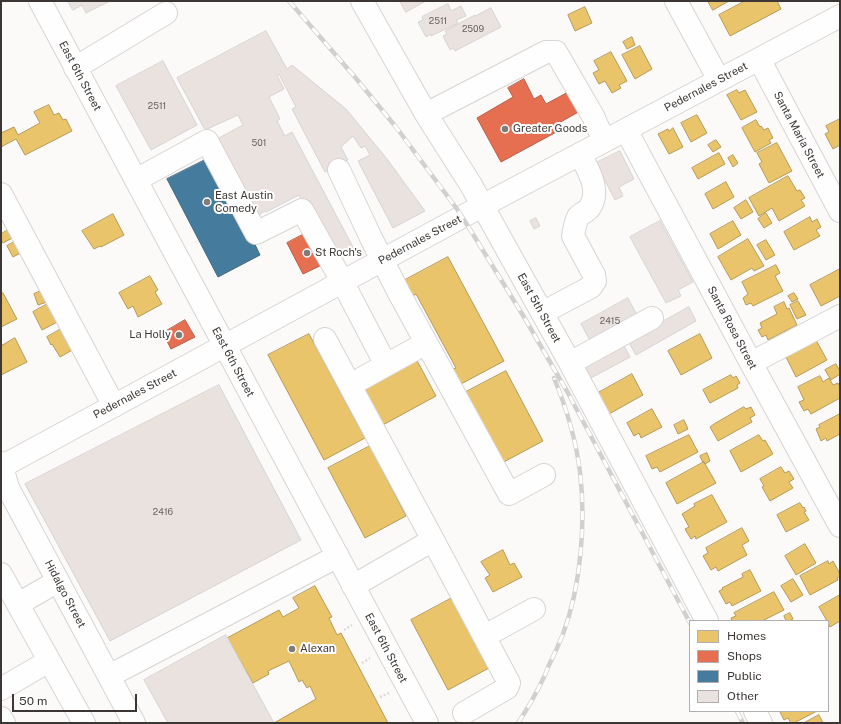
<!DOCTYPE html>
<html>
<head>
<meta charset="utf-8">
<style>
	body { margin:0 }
	#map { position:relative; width:841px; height:724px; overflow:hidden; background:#fcfaf8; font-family:"Public Sans",sans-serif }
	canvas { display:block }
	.frame { position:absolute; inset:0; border:2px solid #3c3734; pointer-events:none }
	.legend { position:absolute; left:689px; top:620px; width:140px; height:92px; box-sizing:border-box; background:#fff; border:1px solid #b1afae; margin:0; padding:5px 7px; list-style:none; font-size:12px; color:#3c3734 }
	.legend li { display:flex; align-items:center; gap:8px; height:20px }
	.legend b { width:20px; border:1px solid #b1afae }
	.scale { position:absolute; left:12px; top:694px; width:125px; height:18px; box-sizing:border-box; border:2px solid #3c3734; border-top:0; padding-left:5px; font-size:12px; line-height:14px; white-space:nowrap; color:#3c3734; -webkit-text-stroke:3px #fff; paint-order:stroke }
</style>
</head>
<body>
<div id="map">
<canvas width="841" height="724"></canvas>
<div class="frame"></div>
<ul class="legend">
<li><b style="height:11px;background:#e9c46a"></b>Homes</li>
<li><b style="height:11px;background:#e76f51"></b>Shops</li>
<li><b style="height:11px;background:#457b9d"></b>Public</li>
<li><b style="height:11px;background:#eae2de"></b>Other</li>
</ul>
<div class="scale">50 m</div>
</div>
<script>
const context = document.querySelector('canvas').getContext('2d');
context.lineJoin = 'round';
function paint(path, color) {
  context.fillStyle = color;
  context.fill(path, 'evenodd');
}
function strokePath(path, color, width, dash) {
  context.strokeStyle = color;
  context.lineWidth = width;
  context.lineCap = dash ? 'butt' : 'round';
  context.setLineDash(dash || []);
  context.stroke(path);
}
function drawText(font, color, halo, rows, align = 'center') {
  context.font = font + ' "Public Sans",sans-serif';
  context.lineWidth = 4;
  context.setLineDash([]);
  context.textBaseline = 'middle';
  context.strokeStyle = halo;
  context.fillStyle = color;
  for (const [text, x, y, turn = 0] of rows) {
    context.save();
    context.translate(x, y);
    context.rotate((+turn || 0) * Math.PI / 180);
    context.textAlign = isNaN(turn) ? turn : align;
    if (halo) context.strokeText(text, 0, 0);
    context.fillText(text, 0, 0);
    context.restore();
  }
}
const homes = new Path2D(`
	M708 1H729L713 10Z
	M745 1H777L781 9 730 36 719 15Z
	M585 7 592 23 575 31 568 15Z
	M632 37 635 45 627 49 623 42Z
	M640 46 652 69 635 79 622 55Z
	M611 52 627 81 619 85 621 88 612 93 605 81 599 84 593 73 599 70 594 61Z
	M737 90 739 93 745 90 757 112 741 120 727 95Z
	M49 105 54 115 59 113 63 120 66 119 72 131 25 155 16 139 1 147V133L14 127 18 135 40 123 34 112Z
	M697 115 707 133 691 142 681 123Z
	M840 119V145L833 149 825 134 829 132 826 126Z
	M756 120 760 127 761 126 764 130 768 128 773 138 769 140 771 143 755 152 742 128Z
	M673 128 683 147 669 154 658 134 668 129 669 131Z
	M716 140 721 147 713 152 708 145Z
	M777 143 792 171 769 183 759 164 762 162 757 153Z
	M719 153 725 164 698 179 692 168Z
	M733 155 738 163 733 167 728 158Z
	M788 176 797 191 800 190 805 198 801 200 805 206 779 221 772 208 759 216 749 198Z
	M726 182 734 197 713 209 705 194Z
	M746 200 753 212 741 219 734 208Z
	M766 213 772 223 764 228 758 219Z
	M113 214 124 235 101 247 100 246 94 249 82 231Z
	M810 217 812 222 817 219 821 227 816 230 820 236 794 250 784 232Z
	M733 221 741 235 718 249 710 234Z
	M12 228 16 236 3 243 1 240V234Z
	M20 239 26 250 13 257 7 246Z
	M748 239 764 266 754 271 752 268 731 280 718 257Z
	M766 240 775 255 766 260 757 245Z
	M448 257 504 361 461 384 453 369 456 368 416 294 413 296 405 280Z
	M776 265 780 273 775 276 783 291 753 306 751 303 746 305 743 298 748 294 742 282Z
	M840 269V296L821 306 810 285Z
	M150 276 158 290 155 292 162 304 138 317 133 306 128 309 119 293Z
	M45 289 47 302 38 305 34 294Z
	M3 293 17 319 1 327V294Z
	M794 293 798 299 792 302 788 296Z
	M53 301 63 319 42 330 33 312Z
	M798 301 806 315 797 319 790 305Z
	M784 302 787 309 789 308 797 325 768 340 766 335 762 337 758 330 762 328 760 323 777 314 774 307Z
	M63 328 74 349 60 357 52 344 51 345 47 337Z
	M309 334 365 438 324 460 268 355Z
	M700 334 712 358 681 375 668 351Z
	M15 338 27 362 1 375V342L2 345Z
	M816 340 827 360 796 377 786 357Z
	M414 355 436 396 381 426 359 385Z
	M836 364 840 371V374L831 380 825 370Z
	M506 371 543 441 500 464 462 394Z
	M632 374 643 395 609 414 598 393Z
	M731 375 733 378 736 376 740 383 737 385 738 388 710 403 703 390Z
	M820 376 823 382 829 378 833 385 838 383 840 387V398L811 414 808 409 804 411 799 402 804 400 798 387Z
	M744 407 746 409 751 407 755 415 750 418 752 422 718 441 710 427 714 424Z
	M652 409 662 427 641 438 639 433 634 436 627 423Z
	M840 414V434L827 441 826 438 821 441 816 429 820 427 819 425Z
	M684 420 688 429 678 434 674 425Z
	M689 435 698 452 660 472 657 467 652 469 646 456Z
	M759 435 763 441 765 440 773 454 741 472 730 451Z
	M370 446 406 516 365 538 328 468Z
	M707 453 710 461 705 464 704 462 703 463 700 456Z
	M704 462 716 483 677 504 666 483Z
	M781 467 785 473 789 471 794 479 789 482 793 488 770 501 762 487 764 486 760 479Z
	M712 495 727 522 696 539 695 536 691 539 685 529 689 527 682 514 695 506 694 504Z
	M800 503 803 508 804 507 806 511 804 512 809 520 786 532 777 515Z
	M742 528 749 541 742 545 747 555 718 571 716 567 711 570 703 556 708 553 706 548Z
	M805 544 816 563 796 575 785 556Z
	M503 550 510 565 514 563 522 577 493 592 485 578 490 575 481 562Z
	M828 561 829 564 833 561 840 574V576L837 578 838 580 810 595 800 576Z
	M750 570 761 591 732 606 730 602 726 604 719 591 723 589 722 588 743 577 742 574Z
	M793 579 803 595 791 602 781 586Z
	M315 586 332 617 329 618 337 635 341 633 388 723H274L316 699 310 686 307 688 302 680 299 682 289 661 268 671 269 674 253 683 227 638 279 610 283 617 299 608 293 598Z
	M774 592 784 610 762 621H732L731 618 736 616 734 613Z
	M840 595V621L830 627 828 623V621H827L819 607Z
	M452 598 489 668 448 690 411 620Z
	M790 613 793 619 789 621H786L784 616Z
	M782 711H817L794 723H791L788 718 784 720 780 712Z
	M819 715 823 723H804Z`);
paint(homes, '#e9c46a');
strokePath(homes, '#b59a5a', 1);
const shops = new Path2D(`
	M524 79 534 99 541 95 546 104 572 90 582 110 557 124 560 130 501 162 477 118 513 97 508 88Z
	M310 231 326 263 303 274 287 243Z
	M185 320 195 337 171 349 163 333Z`);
paint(shops, '#e76f51');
strokePath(shops, '#b45e48', 1);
const public = new Path2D(`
	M213 156 260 255 218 277 167 179Z`);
paint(public, '#457b9d');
strokePath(public, '#42677e', 1);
const building = new Path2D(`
	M68 1H110L86 13 82 5 73 10Z
	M400 1H426L406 12Z
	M448 4 451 11 461 6 466 16 456 20 458 23 431 36V34L426 37 418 22 423 20 422 17Z
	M491 8 501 27 455 51 453 48 450 50 443 36 447 34 445 31 475 15V16Z
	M266 31 287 69 292 65 346 109 387 159 425 211 393 228 358 161 370 155 365 146 361 148 353 136 341 147 348 160 325 172 292 109 296 107 279 74 277 75 284 89 269 97 280 119 277 121 285 136 292 132 353 247 333 258 299 195 266 212 265 211 257 216 218 140 219 139V138L243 125 238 115 205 130 177 78Z
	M163 61 197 125 151 150 116 86Z
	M620 151 634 179 619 187 623 196 615 200 596 163Z
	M536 218 540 226 534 229 530 221Z
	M660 221 693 282 678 290 681 296 666 303 630 237Z
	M628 298 639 319 592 344 581 324Z
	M689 307 696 321 636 355 628 341Z
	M622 342 630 357 589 379 581 364Z
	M219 385 301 540 110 641 25 484Z
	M226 635 274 723H168L144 680Z`);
paint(building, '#eae2de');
strokePath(building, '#d6d3d1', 1);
const minor = new Path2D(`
	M40 1 427 723
	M362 1 426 114 471 185 570 363 707 621
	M676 1 719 80
	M759 59 840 211
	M75 68 166 13
	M426 114 546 52H556L593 116 604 141
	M626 130 751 363 840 526
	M339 170 372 240 399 293 509 494 544 475
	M136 180 207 141 256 233 302 210 342 281 386 365
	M1 194 114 406
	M542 313 591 287 595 281 594 275 573 236C574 230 575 223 578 217 581 213 587 212 590 207 601 190 588 170 580 154
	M325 339 433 540
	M570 363 652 318
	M751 363 840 316
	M350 385 426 343
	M1 463 8 488 134 723
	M1 467 482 206 840 16
	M1 574 84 723
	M353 586 433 540 509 683 507 688 464 713
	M18 604 58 581
	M485 636 534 609
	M109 676 338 556
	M1 689 49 661
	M755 711 761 723
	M1 718 4 723`);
strokePath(minor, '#d7d4d2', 24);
strokePath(new Path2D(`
	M344 630 352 625
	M362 663 370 658
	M380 697 389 693`), '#dcdbda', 2.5, [2, 2]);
strokePath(minor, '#fffefe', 22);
const rail = new Path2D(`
	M289 1 354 76 396 127 457 209 471 231 524 317 568 393 690 623
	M737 711 743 723
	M518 723C528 708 537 692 545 675 547 670 549 664 552 659 556 650 560 642 563 634 581 586 586 522 580 472 576 440 566 407 554 378`);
strokePath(rail, '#d1d0cf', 4.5);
strokePath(rail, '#fff', 3, [9]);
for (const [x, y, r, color] of [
	[505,129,4,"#7f7b79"],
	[207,202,4,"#7f7b79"],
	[307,253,4,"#7f7b79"],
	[179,335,4,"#7f7b79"],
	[292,649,4,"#7f7b79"]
]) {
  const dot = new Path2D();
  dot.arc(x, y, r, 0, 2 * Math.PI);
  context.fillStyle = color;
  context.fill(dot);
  strokePath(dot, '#fff', 1.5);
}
drawText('9px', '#68635f', null, [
	["2511",438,21],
	["2509",473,29],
	["2511",157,106],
	["501",259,143],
	["2415",610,321],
	["2416",163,512]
]);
drawText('11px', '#3c3734', '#fff', [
	["East 6th Street",80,76,62],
	["Pedernales Street",706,87,-28],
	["Santa Maria Street",799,135,62],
	["Pedernales Street",420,240,-28],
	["East 5th Street",539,308,61],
	["Santa Rosa Street",732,328,62],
	["East 6th Street",233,362,62],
	["Pedernales Street",135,394,-28],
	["Hidalgo Street",65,594,62],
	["East 6th Street",386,648,62]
]);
drawText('11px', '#3c3734', '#fff', [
	["Greater Goods",513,129],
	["East Austin",215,196],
	["Comedy",215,209],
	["St Roch's",315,253],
	["La Holly",171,335,"right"],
	["Alexan",300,649]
], 'left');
</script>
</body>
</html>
